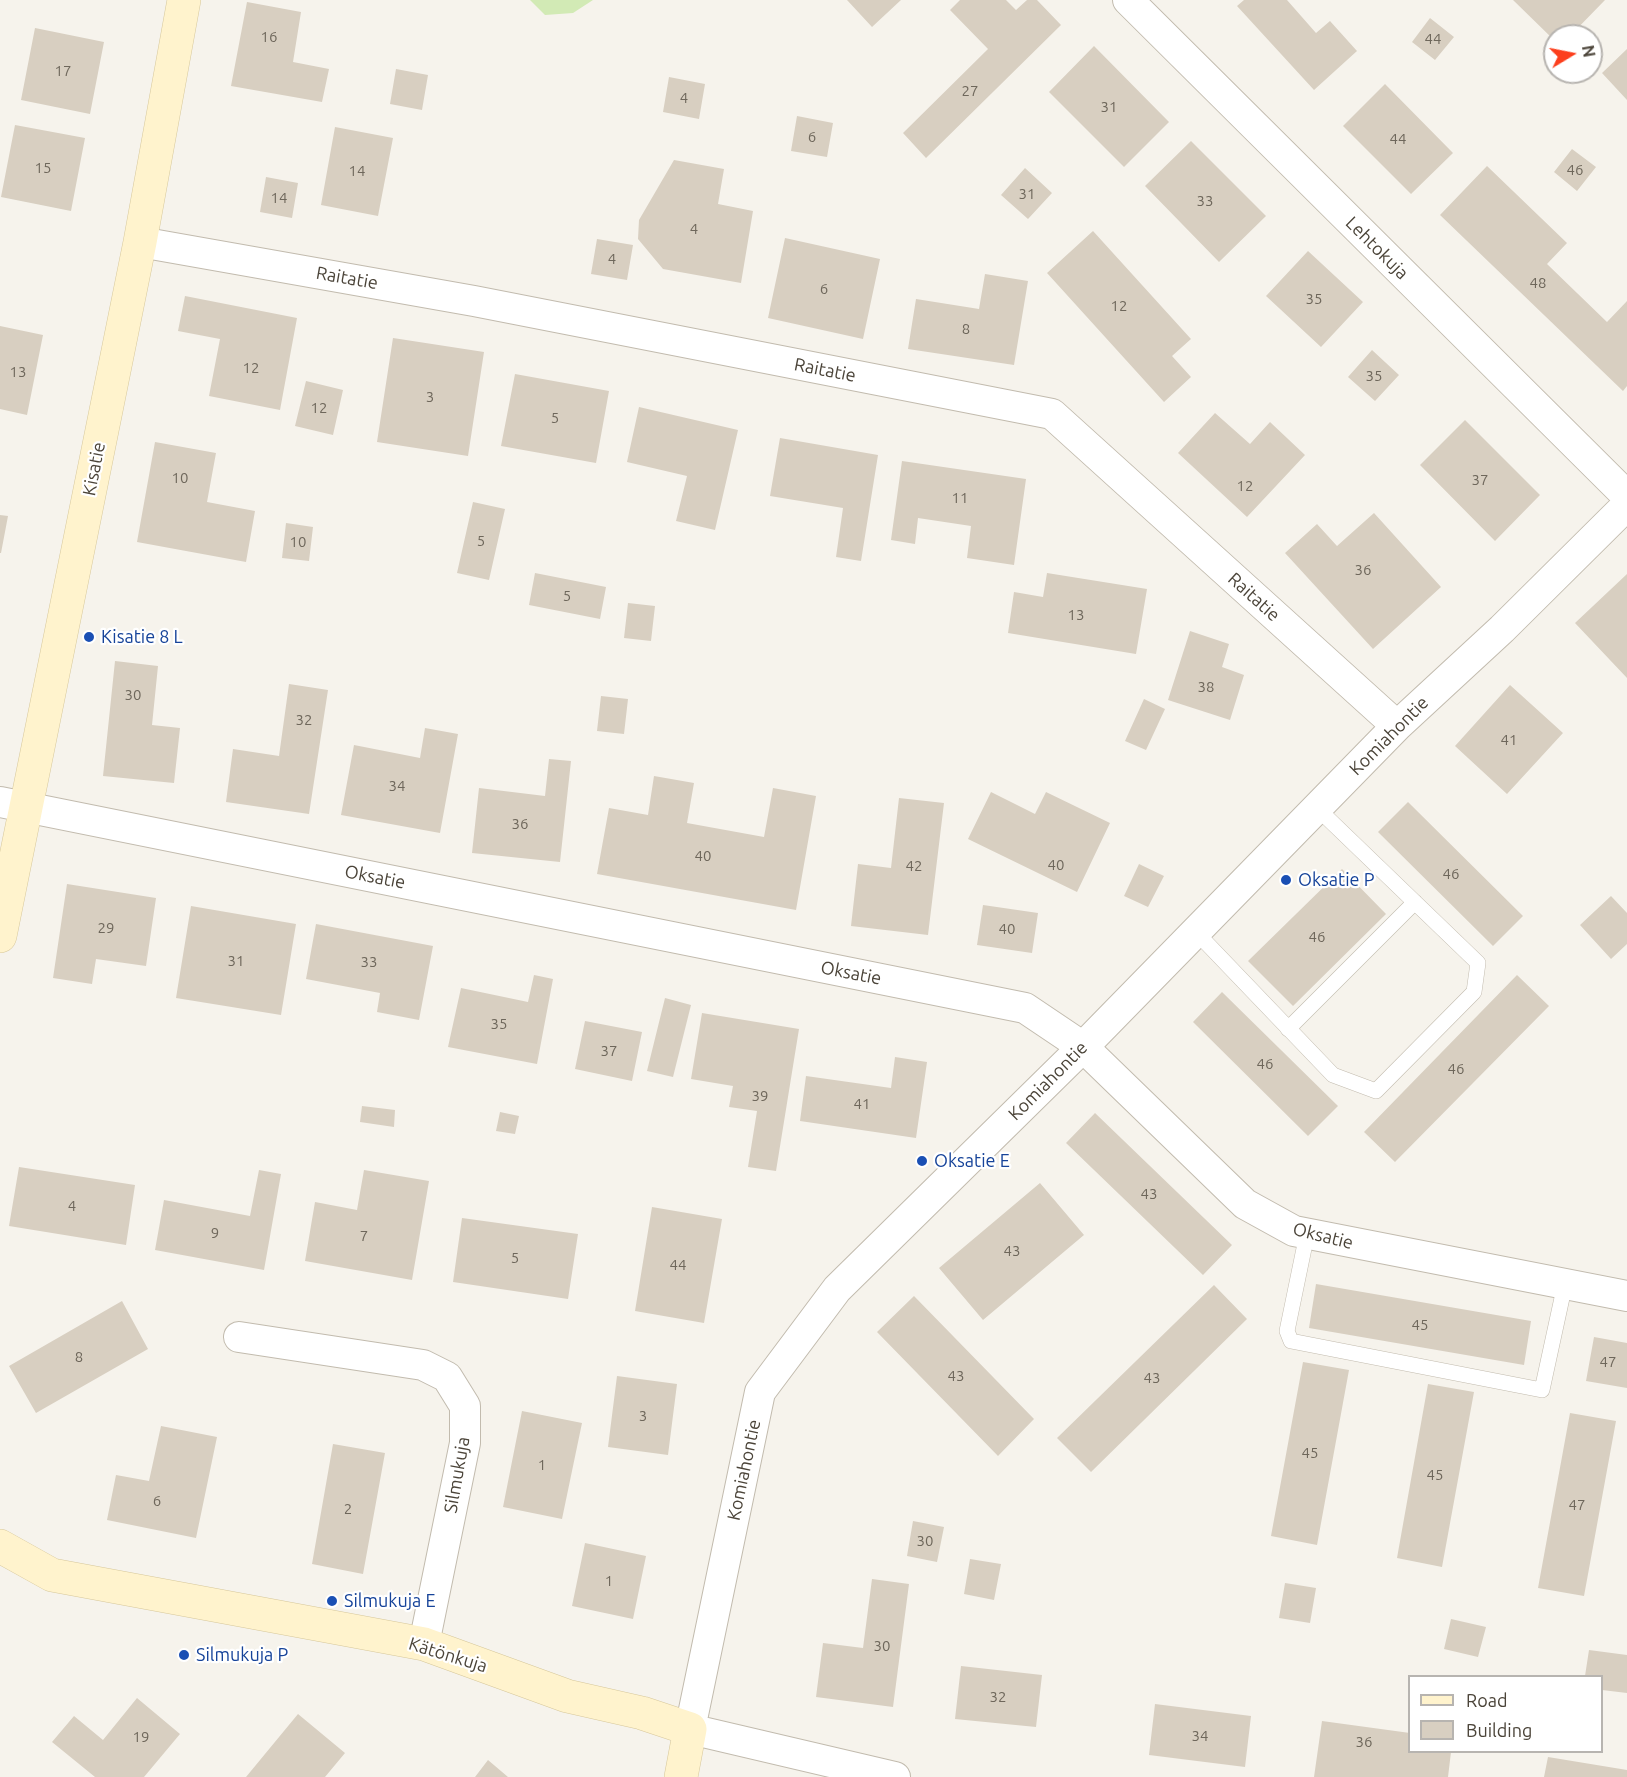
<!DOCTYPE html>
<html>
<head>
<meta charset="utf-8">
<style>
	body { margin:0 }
	#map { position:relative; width:1627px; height:1777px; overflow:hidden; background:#f6f3ec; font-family:Ubuntu,sans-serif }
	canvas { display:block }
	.legend { position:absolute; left:1408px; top:1675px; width:195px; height:78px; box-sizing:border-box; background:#fff; border:2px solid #b7b4b0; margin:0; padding:8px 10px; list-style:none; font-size:18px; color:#4b4439 }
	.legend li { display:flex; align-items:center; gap:12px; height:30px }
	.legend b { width:30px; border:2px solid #b7b4b0 }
	.north { position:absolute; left:1543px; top:24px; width:60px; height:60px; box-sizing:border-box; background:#fff; border:2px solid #b7b4b0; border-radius:50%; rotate:80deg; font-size:16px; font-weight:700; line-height:24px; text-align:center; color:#4b4439 }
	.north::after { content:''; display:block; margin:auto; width:21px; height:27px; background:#fc3f1d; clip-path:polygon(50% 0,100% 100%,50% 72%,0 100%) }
</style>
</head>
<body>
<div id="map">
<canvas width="1627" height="1777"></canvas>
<ul class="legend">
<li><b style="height:8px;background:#fff3cd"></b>Road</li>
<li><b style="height:16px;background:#d8cfc1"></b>Building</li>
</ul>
<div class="north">N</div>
</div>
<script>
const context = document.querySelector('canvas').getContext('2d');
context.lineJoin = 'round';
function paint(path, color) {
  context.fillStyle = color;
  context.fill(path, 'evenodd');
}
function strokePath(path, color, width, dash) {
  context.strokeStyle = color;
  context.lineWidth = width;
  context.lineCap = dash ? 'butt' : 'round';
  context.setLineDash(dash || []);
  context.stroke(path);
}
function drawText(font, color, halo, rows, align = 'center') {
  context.font = font + ' Ubuntu,sans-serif';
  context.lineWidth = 4.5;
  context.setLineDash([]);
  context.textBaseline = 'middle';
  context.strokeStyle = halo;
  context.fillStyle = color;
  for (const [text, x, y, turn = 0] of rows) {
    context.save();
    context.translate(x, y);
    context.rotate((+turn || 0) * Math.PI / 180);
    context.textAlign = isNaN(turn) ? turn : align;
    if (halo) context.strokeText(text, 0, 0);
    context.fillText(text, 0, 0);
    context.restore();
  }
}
paint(new Path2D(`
	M530 0H593L573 13 545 15Z`), '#d2eab5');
paint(new Path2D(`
	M847 0H901L872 27Z
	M960 0H1006L1016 10 1027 0H1037L1061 25 926 158 903 133 988 49 950 10Z
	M1244 0H1287L1316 33 1330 21 1357 51 1314 90 1237 6Z
	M1513 0H1605L1570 36H1555V41Z
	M247 2 301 12 293 62 329 69 322 102 231 86Z
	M1430 18 1454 37 1435 60 1412 42Z
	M35 28 104 42 90 114 21 100Z
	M1094 46 1169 122 1124 167 1049 92Z
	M1627 49V100L1602 73Z
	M396 69 428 75 422 110 390 104Z
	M669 77 705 84 699 119 663 112Z
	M1385 84 1453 153 1411 194 1343 126Z
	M797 116 833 123 827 157 791 151Z
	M15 125 85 138 71 211 1 197Z
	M335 127 393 138 378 216 321 205Z
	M1191 141 1266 216 1219 262 1145 186Z
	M1572 149 1596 167 1577 191 1554 172Z
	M674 160 724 169 718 204 753 211 741 283 663 269 638 239 639 220Z
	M1487 166 1567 243 1547 264 1607 322 1627 301V386L1623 391 1440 215Z
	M1025 168 1052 193 1028 219 1001 195Z
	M266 177 298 183 292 218 260 212Z
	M1093 231 1191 339 1172 356 1191 377 1164 402 1047 273Z
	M785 238 880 259 863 339 768 318Z
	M597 239 633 245 627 280 591 274Z
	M1308 251 1363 302 1321 347 1266 296Z
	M985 274 1028 281 1014 365 908 349 916 299 979 309Z
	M185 296 297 318 280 410 209 396 220 339 178 331Z
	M0 326 43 335 27 415 0 409Z
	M393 338 484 352 468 456 377 442Z
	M1372 350 1399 375 1375 401 1348 377Z
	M515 374 609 391 596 463 501 446Z
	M306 381 343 390 333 435 295 426Z
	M639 407 738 430 715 530 676 521 687 476 627 462Z
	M1215 413 1250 444 1270 422 1305 455 1247 517 1178 453Z
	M1465 420 1540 495 1495 541 1420 465Z
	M780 438 878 455 861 561 836 557 843 508 770 496Z
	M155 442 216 453 207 502 255 511 246 562 137 542Z
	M902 461 1026 479 1014 565 967 558 971 526 918 518 915 544 891 540Z
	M473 502 505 509 489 580 457 573Z
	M1374 513 1441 587 1373 649 1285 553 1317 524 1337 546Z
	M0 515 8 516 1 553H0Z
	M286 523 313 527 309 561 282 558Z
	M535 573 606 587 600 619 529 605Z
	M1047 573 1147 589 1136 654 1008 633 1014 592 1043 597Z
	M1627 574V678L1575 623Z
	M628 603 655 606 651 641 624 638Z
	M1190 631 1229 644 1222 667 1244 675 1230 720 1168 700Z
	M115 661 158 666 152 725 180 728 174 783 103 776Z
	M289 684 328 690 309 814 226 802 233 749 279 756Z
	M1510 685 1563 733 1507 794 1455 746Z
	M601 696 628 699 624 734 597 731Z
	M1144 699 1165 709 1146 750 1125 741Z
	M425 728 458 734 440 833 341 815 354 745 420 758Z
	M549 759 571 761 560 862 472 853 479 788 545 796Z
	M654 776 694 783 687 823 764 837 773 788 816 796 796 910 597 874 609 808 648 815Z
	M991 792 1035 814 1046 792 1110 823 1077 892 968 839Z
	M899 798 944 803 928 935 851 926 858 864 891 868Z
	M1408 802 1523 916 1493 946 1378 832Z
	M1139 864 1164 876 1148 907 1124 896Z
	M1342 869 1386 914 1293 1006 1248 961Z
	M67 884 156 898 146 966 96 959 92 984 53 978Z
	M1611 896 1627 913V944L1611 959 1580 925Z
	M983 905 1038 913 1032 953 977 945Z
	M191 906 296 924 281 1015 176 998Z
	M316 924 433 946 419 1020 377 1012 380 993 306 979Z
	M534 975 553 979 537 1064 448 1047 461 988 528 1002Z
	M1517 975 1549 1006 1395 1162 1364 1132Z
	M1222 992 1338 1106 1308 1136 1193 1022Z
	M665 998 691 1005 673 1077 647 1071Z
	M702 1013 799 1029 776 1171 748 1167 757 1111 729 1107 733 1086 691 1079Z
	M585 1021 642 1032 632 1081 575 1069Z
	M895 1057 927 1062 916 1138 800 1121 806 1076 891 1088Z
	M362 1106 395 1110 394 1127 360 1122Z
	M500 1112 519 1116 515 1134 496 1131Z
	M1095 1113 1232 1245 1203 1275 1066 1143Z
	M19 1167 135 1185 126 1245 9 1226Z
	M259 1170 281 1174 264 1270 155 1250 164 1200 250 1216Z
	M364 1170 429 1181 412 1280 305 1261 315 1202 357 1210Z
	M1040 1183 1084 1235 983 1320 939 1268Z
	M652 1207 722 1219 704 1323 635 1311Z
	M462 1218 578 1234 568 1299 453 1282Z
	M1316 1284 1531 1321 1524 1365 1309 1328Z
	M1214 1285 1247 1319 1091 1472 1057 1438Z
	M914 1296 1034 1419 998 1456 877 1332Z
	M122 1301 148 1349 36 1413 9 1366Z
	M1594 1337 1627 1343V1388L1586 1381Z
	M1303 1362 1349 1370 1317 1545 1271 1536Z
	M617 1376 677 1384 668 1455 608 1447Z
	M1428 1384 1474 1392 1442 1567 1397 1558Z
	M522 1411 582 1423 562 1519 503 1507Z
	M1570 1413 1616 1421 1584 1596 1538 1588Z
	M161 1426 217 1437 196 1538 107 1520 116 1475 149 1481Z
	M333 1444 385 1453 363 1574 312 1564Z
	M913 1521 944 1527 937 1562 907 1556Z
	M585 1543 646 1556 633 1619 572 1606Z
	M970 1559 1001 1564 994 1600 964 1594Z
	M872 1579 909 1584 893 1707 816 1697 823 1643 863 1648Z
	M1285 1583 1316 1588 1310 1623 1279 1618Z
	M1451 1619 1486 1627 1478 1657 1444 1649Z
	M1589 1650 1627 1655V1693L1602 1690V1676H1585Z
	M961 1666 1042 1675 1036 1727 955 1719Z
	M137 1698 180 1734 144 1777H95L52 1742 74 1716 103 1740Z
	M1155 1704 1251 1716 1245 1767 1149 1755Z
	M298 1714 345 1753 325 1777H246Z
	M1322 1721 1410 1733V1752H1451L1448 1777H1314Z
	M1548 1757 1627 1770V1777H1544Z
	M488 1760 508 1777H475Z`), '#d8cfc1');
const lane = new Path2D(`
	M1196 932 1333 1075 1376 1091 1474 992 1478 963 1317 808
	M1288 1029 1415 902
	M1307 1234 1287 1331 1291 1341 1542 1390 1565 1284`);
const street = new Path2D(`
	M1128 0 1627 496
	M140 242 474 301 1052 414 1397 726
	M0 802 1025 1008 1083 1047 1245 1204 1294 1231 1627 1296
	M239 1337 423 1365 447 1377 465 1406V1443L424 1644
	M895 1777 690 1729 760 1392 837 1289 1083 1047 1397 726 1502 629 1627 505`);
const secondary = new Path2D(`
	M0 936 140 242 184 0
	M0 1546 52 1575 424 1644 567 1696 642 1713 690 1729 681 1777`);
strokePath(lane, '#c2bbae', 16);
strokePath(street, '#c2bbae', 32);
strokePath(secondary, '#d6c79b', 34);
strokePath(lane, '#fff', 15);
strokePath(street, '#fff', 30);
strokePath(secondary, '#fff3cd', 33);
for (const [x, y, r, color] of [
	[89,637,6,"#1a4fb4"],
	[1286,880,6,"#1a4fb4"],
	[922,1161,6,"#1a4fb4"],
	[332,1601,6,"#1a4fb4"],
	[184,1655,6,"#1a4fb4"]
]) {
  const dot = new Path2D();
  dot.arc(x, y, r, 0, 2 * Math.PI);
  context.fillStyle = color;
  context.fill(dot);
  strokePath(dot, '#fff', 2);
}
drawText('15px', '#6e675b', null, [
	["16",269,37],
	["44",1433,39],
	["17",63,71],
	["27",970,91],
	["4",684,98],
	["31",1109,107],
	["6",812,137],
	["44",1398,139],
	["15",43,168],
	["46",1575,170],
	["14",357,171],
	["31",1027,194],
	["14",279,198],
	["33",1205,201],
	["4",694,229],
	["4",612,259],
	["48",1538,283],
	["6",824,289],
	["35",1314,299],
	["12",1119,306],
	["8",966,329],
	["12",251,368],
	["13",18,372],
	["35",1374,376],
	["3",430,397],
	["12",319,408],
	["5",555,418],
	["10",180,478],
	["37",1480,480],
	["12",1245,486],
	["11",960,498],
	["5",481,541],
	["10",298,542],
	["36",1363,570],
	["5",567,596],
	["13",1076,615],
	["38",1206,687],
	["30",133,695],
	["32",304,720],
	["41",1509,740],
	["34",397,786],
	["36",520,824],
	["40",703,856],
	["40",1056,865],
	["42",914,866],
	["46",1451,874],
	["29",106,928],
	["40",1007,929],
	["46",1317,937],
	["31",236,961],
	["33",369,962],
	["35",499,1024],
	["37",609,1051],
	["46",1265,1064],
	["46",1456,1069],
	["39",760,1096],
	["41",862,1104],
	["43",1149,1194],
	["4",72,1206],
	["9",215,1233],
	["7",364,1236],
	["43",1012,1251],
	["5",515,1258],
	["44",678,1265],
	["45",1420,1325],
	["8",79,1357],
	["47",1608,1362],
	["43",956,1376],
	["43",1152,1378],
	["3",643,1416],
	["45",1310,1453],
	["1",542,1465],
	["45",1435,1475],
	["6",157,1501],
	["47",1577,1505],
	["2",348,1509],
	["30",925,1541],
	["1",609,1581],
	["30",882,1646],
	["32",998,1697],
	["34",1200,1736],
	["19",141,1737],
	["36",1364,1742]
]);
drawText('18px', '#4b4439', '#fff', [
	["Lehtokuja",1377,248,45],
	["Raitatie",347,278,10],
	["Raitatie",825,370,11],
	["Kisatie",94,469,-79],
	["Raitatie",1254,597,42],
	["Komiahontie",1389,736,-45],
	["Oksatie",375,877,11],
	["Oksatie",851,973,11],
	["Komiahontie",1048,1081,-45],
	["Oksatie",1323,1236,14],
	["Komiahontie",744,1470,-78],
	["Silmukuja",457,1475,-80],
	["Kätönkuja",448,1655,17]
]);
drawText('18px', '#164399', '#fff', [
	["Kisatie 8 L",101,637],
	["Oksatie P",1298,880],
	["Oksatie E",934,1161],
	["Silmukuja E",344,1601],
	["Silmukuja P",196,1655]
], 'left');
</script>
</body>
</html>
